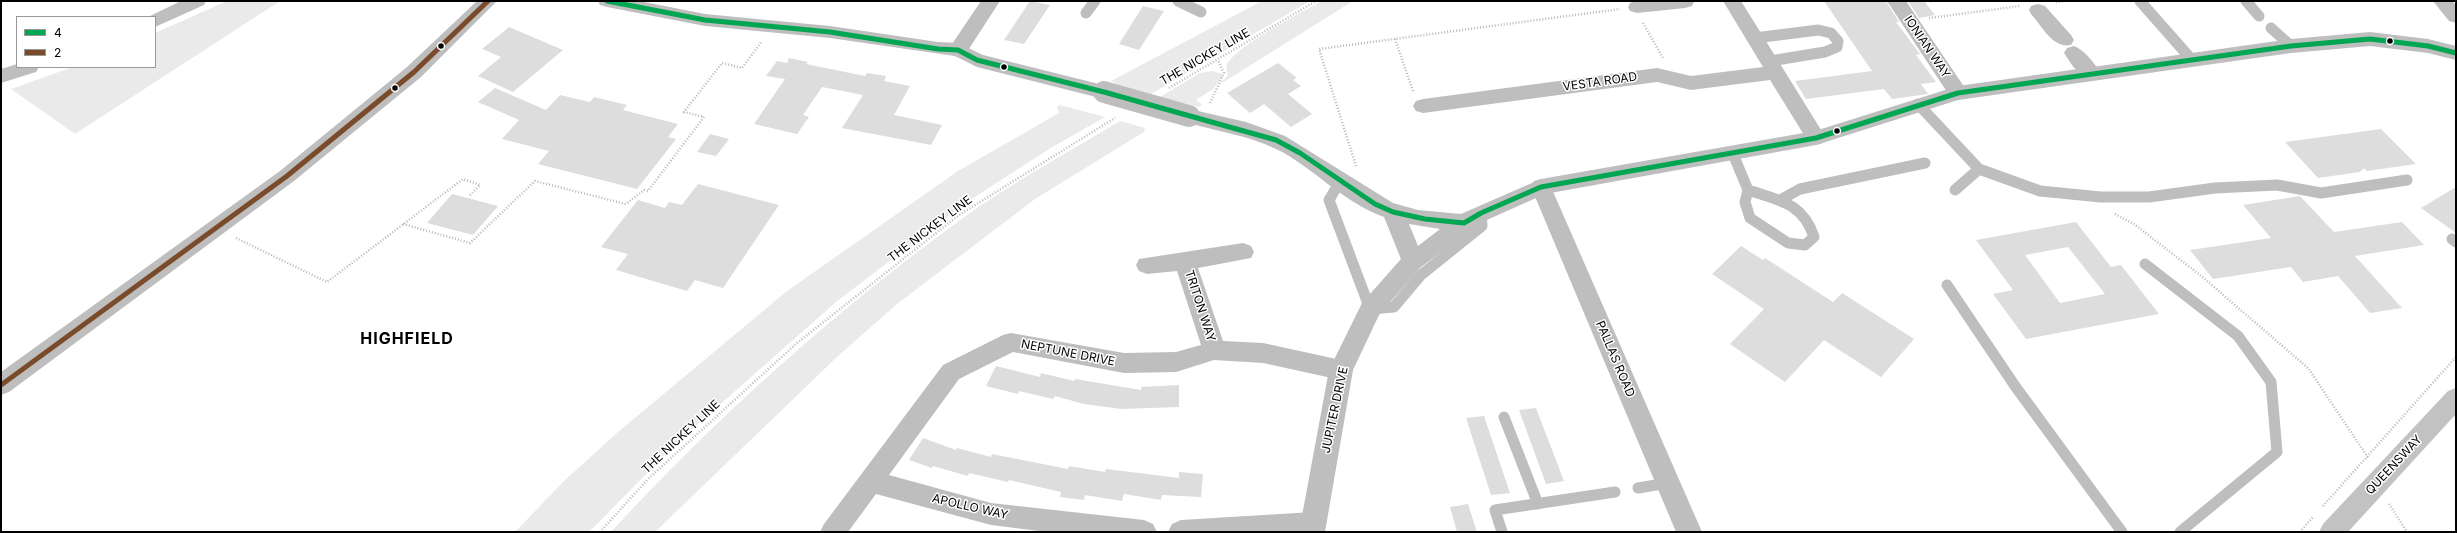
<!DOCTYPE html>
<html>
<head>
<meta charset="utf-8">
<style>
	body { margin:0 }
	#map { position:relative; width:2457px; height:533px; overflow:hidden; background:#fff; font-family:Inter,sans-serif }
	canvas { display:block }
	.frame { position:absolute; inset:0; border:2px solid #000; pointer-events:none }
	.legend { position:absolute; left:16px; top:16px; width:140px; height:52px; box-sizing:border-box; background:#fff; border:1px solid #999; margin:0; padding:5px 7px; list-style:none; font-size:12px; color:#000 }
	.legend li { display:flex; align-items:center; gap:8px; height:20px }
	.legend b { width:20px; border:1px solid #999 }
</style>
</head>
<body>
<div id="map">
<canvas width="2457" height="533"></canvas>
<div class="frame"></div>
<ul class="legend">
<li><b style="height:5px;background:#00a651"></b>4</li>
<li><b style="height:5px;background:#7a4b2a"></b>2</li>
</ul>
</div>
<script>
const context = document.querySelector('canvas').getContext('2d');
context.lineJoin = 'round';
function paint(path, color) {
  context.fillStyle = color;
  context.fill(path, 'evenodd');
}
function strokePath(path, color, width, dash) {
  context.strokeStyle = color;
  context.lineWidth = width;
  context.lineCap = dash ? 'butt' : 'round';
  context.setLineDash(dash || []);
  context.stroke(path);
}
function drawText(font, color, halo, rows, align = 'center') {
  context.font = font + ' Inter,sans-serif';
  context.lineWidth = 3;
  context.setLineDash([]);
  context.textBaseline = 'middle';
  context.strokeStyle = halo;
  context.fillStyle = color;
  for (const [text, x, y, turn = 0] of rows) {
    context.save();
    context.translate(x, y);
    context.rotate((+turn || 0) * Math.PI / 180);
    context.textAlign = isNaN(turn) ? turn : align;
    if (halo) context.strokeText(text, 0, 0);
    context.fillText(text, 0, 0);
    context.restore();
  }
}
paint(new Path2D(`
	M227 1H280L75 134 11 89 73 67H155V33Z
	M1262 1H1310L1151 94 1118 85 1111 81Z
	M1322 1H1353L1219 85 1228 75 1226 67C1231 48 1303 12 1322 1Z
	M1213 71 1224 75 1213 89 1196 100 1202 105 1199 107 1160 97 1200 73Z
	M1060 105 1105 117 1049 149 967 202 836 302 681 439 589 532H515L564 481 618 432 787 291 958 171 1059 113 1057 107Z
	M1120 121 1145 128 1144 132 1035 199 897 304 837 357 655 532H611C717 417 836 310 963 218 1013 182 1067 153 1120 121Z`), '#eaeaea');
paint(new Path2D(`
	M1030 1 1050 5 1024 44 1004 40Z
	M1824 1H1886L1899 22H1896L1920 54 1916 55 1936 82 1921 84 1928 94 1892 99 1884 89 1806 99 1795 81 1872 71Z
	M1908 1H1924L1935 15 1919 18Z
	M1143 6 1164 11 1139 50 1119 44Z
	M509 27 563 50 513 92 478 76 501 57 482 49Z
	M789 58 808 62 806 64 865 76 867 73 886 76 884 81 910 86 894 115 942 125 931 145 842 128 863 95 822 87 803 115 809 117 797 134 754 124 785 79 766 76 777 61 787 63Z
	M1278 63 1297 78 1293 80 1301 86 1288 94 1312 114 1291 127 1264 104 1250 113 1227 93Z
	M495 88 546 110 560 95 590 102 594 97 627 105 623 110 678 124 668 137 676 139 637 189 538 164 549 151 502 139 519 120 478 102Z
	M2381 129 2416 164 2367 171 2364 168 2360 172 2318 178 2285 142Z
	M710 134 729 139 716 156 697 152Z
	M698 184 779 205 723 288 695 280 687 291 616 270 628 254 601 247 638 200 665 208 669 202 682 205Z
	M2456 187V233L2421 208Z
	M452 194 498 206 473 235 427 223Z
	M2300 196 2334 232 2402 222 2424 245 2355 256 2402 308 2370 313 2338 276 2303 282 2291 267 2213 279 2190 250 2271 238 2243 205Z
	M2076 222 2111 267 2121 265 2159 314 2026 339 1993 294 2013 290 1976 240ZM2068 247 2105 294 2060 303 2025 255Z
	M1741 246 1763 260 1765 258 1833 302 1842 293 1914 339 1881 377 1824 340 1785 382 1730 344 1764 309 1712 274Z
	M996 366 1040 377 1041 373 1074 381 1075 379 1141 390V387L1179 385V407L1121 409 1084 404 1055 396 1053 399 1019 391 1018 394 986 386Z
	M1536 408 1564 481 1546 484 1519 410Z
	M1484 416 1510 493 1491 495 1466 418Z
	M923 438 956 450 957 448 991 457 992 454 1068 469 1069 466 1105 472 1106 469 1179 478V472L1203 474 1201 497 1162 495 1161 500 1124 494 1122 501 1085 495 1084 500 1060 497 1061 492 1009 480 1008 482 969 473 968 476 933 466 932 468 909 460Z
	M1468 504 1477 532H1457L1450 507Z`), '#ddd');
strokePath(new Path2D(`
	M2056 2 2065 1
	M1929 18 2020 6
	M1643 23 1663 58
	M1395 39 1413 91
	M1169 88 1316 1
	M1210 103 1224 73 1218 60
	M1356 166 1319 49 1620 9
	M2115 214 2134 224 2200 275 2308 368 2369 459
	M403 224 470 243 535 181 626 204 644 190 648 191 704 117 684 112 722 63 742 68 762 41
	M236 238 327 282 463 179 480 185 469 196
	M2389 504 2407 532
	M2323 506 2456 357
	M600 532 648 479 797 343 959 215 1115 118
	M2300 532 2313 517`), '#b8b8b8', 2.5, [1, 2]);
strokePath(new Path2D(`
	M1178 1 1201 12
	M2140 1 2192 60
	M2246 1 2259 16
	M1086 13 1095 1
	M2271 28 2291 46
	M1755 38 1818 30 1831 33 1838 41 1837 47 1825 52 1770 61
	M1918 104 1979 169 2040 191 2101 197H2149L2215 188 2277 185 2321 193 2407 180
	M1733 154 1748 190
	M1341 180 1329 200 1370 309 1394 307 1421 275 1482 226 1481 213
	M1748 190C1779 200 1803 203 1814 237L1805 245 1788 243 1750 218 1745 202Z
	M1955 190 1979 169
	M1780 200 1800 189 1925 163
	M2452 239 2456 242
	M2145 264 2238 336 2271 382 2277 452 2180 532
	M1947 285 2015 386 2122 532
	M1504 417 1538 504
	M1638 488 1668 483
	M1502 532 1495 510 1615 492`), '#bebebe', 11);
paint(new Path2D(`
	M181 1H206L204 5 155 27V17H148Z
	M477 1H497L421 77 294 181 9 392 1 395V372L280 171 407 67Z
	M981 1H1000L965 55 958 57 951 55 948 50Z
	M1636 1H1694V2L1692 6 1685 8 1637 13 1630 11 1628 7 1630 3Z
	M1723 1H1741L1823 133 1826 138 1823 143 1816 145 1809 143 1770 80 1691 90 1657 82 1423 113 1416 111 1413 106 1416 101 1423 99 1657 68 1691 76 1763 67Z
	M1887 1H1906L1965 88 1968 93 1965 98 1958 100 1951 98Z
	M2433 1H2452L2456 5V23L2449 21Z
	M2038 4 2045 6 2071 35 2074 40 2071 45C2053 49 2042 26 2031 14L2029 10 2031 6Z
	M2074 46C2085 50 2095 64 2101 74L2098 79C2082 83 2072 65 2064 53L2067 48Z
	M17 64V67H39L36 72 1 83V69Z
	M1541 179 1548 181 1551 187 1702 532H1676L1531 187 1534 181Z
	M1243 243 1251 246 1254 252 1251 258 1198 268 1223 341 1263 343 1341 360 1349 363 1353 370 1349 377 1341 380 1263 363 1214 360 1176 372 1124 373 1013 352 959 379 889 475 991 503 1144 520 1153 524 1157 532H1047L991 525 876 494 848 532H820L824 524 943 365 1003 335 1011 333 1124 353 1176 352 1201 345 1177 271 1147 274 1139 271 1136 265 1139 259Z
	M1313 512 1322 515 1326 523 1322 531 1168 532 1172 524 1181 520Z`), '#bebebe');
paint(new Path2D(`
	M598 1H639L705 14 830 26 938 42 958 43 983 55 1111 87 1114 92 1111 97 1104 99 977 67 955 56 830 38 705 26 607 7 600 5Z
	M2370 32 2428 39 2456 46V60L2428 53 2370 46 2291 53 1958 100 1816 145 1545 194 1489 219 1472 229 1421 267 1379 315 1353 370 1325 532H1299L1329 370 1362 303 1401 259 1384 217C1347 204 1318 173 1284 153 1251 135 1217 132 1182 121L1179 116 1182 111 1189 109 1246 122 1285 136 1393 203 1418 210 1461 214 1541 179 1815 131 1958 86 2291 39ZM1409 224 1440 229 1418 246Z`), '#bebebe');
paint(new Path2D(`
	M2456 388V414L2348 532H2319L2323 524 2448 391Z`), '#c2c2c2');
strokePath(new Path2D(`
	M1104 92 1189 116`), '#bebebe', 22);
strokePath(new Path2D(`
	M607 1 705 20 830 32 938 49 958 50 977 60 1104 92 1276 140 1300 153 1375 204 1393 212 1425 219 1464 223 1481 213 1541 187 1816 138 1958 93 2291 46 2370 39 2428 46 2456 53`), '#00a651', 5);
strokePath(new Path2D(`
	M1 385 287 176 414 72 488 1`), '#7a4b2a', 5);
for (const [x, y, r, color] of [
	[2390,41,3.5,"#000"],
	[441,46,3.5,"#000"],
	[1004,67,3.5,"#000"],
	[395,88,3.5,"#000"],
	[1837,131,3.5,"#000"]
]) {
  const dot = new Path2D();
  dot.arc(x, y, r, 0, 2 * Math.PI);
  context.fillStyle = color;
  context.fill(dot);
  strokePath(dot, '#fff', 1.5);
}
drawText('12px', '#000', '#fff', [
	["IONIAN WAY",1927,47,56],
	["THE NICKEY LINE",1205,57,-30],
	["VESTA ROAD",1600,82,-8],
	["THE NICKEY LINE",930,229,-37],
	["TRITON WAY",1200,306,72],
	["NEPTUNE DRIVE",1068,353,11],
	["PALLAS ROAD",1615,359,67],
	["JUPITER DRIVE",1335,410,-78],
	["THE NICKEY LINE",681,437,-43],
	["QUEENSWAY",2394,465,-47],
	["APOLLO WAY",970,507,13]
]);
context.letterSpacing = '1px';
drawText('bold 16px', '#000', '#fff', [
	["HIGHFIELD",407,339]
]);
context.letterSpacing = '0px';
</script>
</body>
</html>
